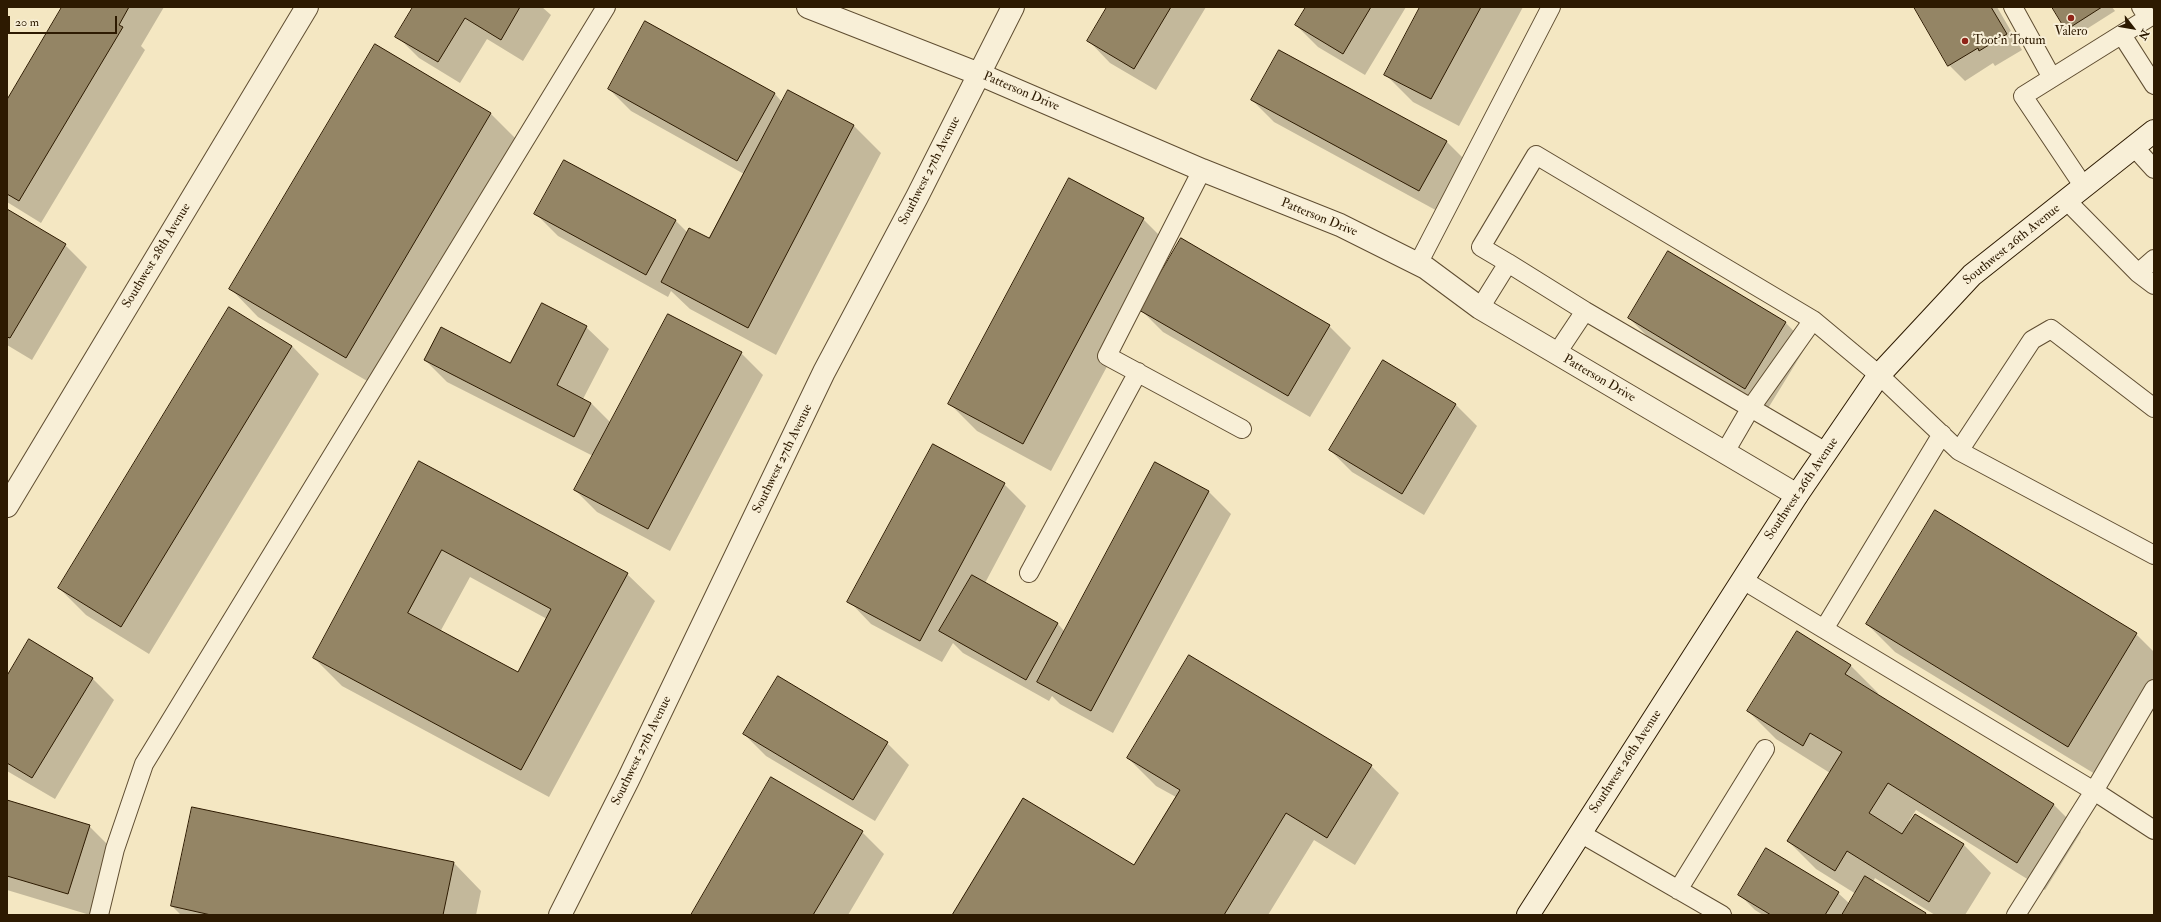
<!DOCTYPE html>
<html>
<head>
<meta charset="utf-8">
<style>
	body { margin:0 }
	#map { position:relative; width:2161px; height:922px; overflow:hidden; background:#f4e7c2; font-family:"IM FELL Double Pica",serif }
	canvas { display:block }
	.frame { position:absolute; inset:0; border:8px solid #2d1a01; pointer-events:none }
	.north { position:absolute; left:2113px; top:8px; width:40px; height:40px; -webkit-text-stroke:3px #f8efd7; paint-order:stroke; rotate:121deg; font-size:11px; font-weight:700; line-height:16px; text-align:center; color:#2d1a01 }
	.north::after { content:''; display:block; margin:auto; width:14px; height:18px; background:#2d1a01; clip-path:polygon(50% 0,100% 100%,50% 72%,0 100%) }
	.scale { position:absolute; left:8px; top:16px; width:109px; height:18px; box-sizing:border-box; border:2px solid #2d1a01; border-top:0; padding-left:5px; font-size:12px; line-height:14px; white-space:nowrap; color:#2d1a01; -webkit-text-stroke:3px #f8efd7; paint-order:stroke }
</style>
</head>
<body>
<div id="map">
<canvas width="2161" height="922"></canvas>
<div class="frame"></div>
<div class="north">N</div>
<div class="scale">20 m</div>
</div>
<script>
const context = document.querySelector('canvas').getContext('2d');
context.lineJoin = 'round';
function paint(path, color) {
  context.fillStyle = color;
  context.fill(path, 'evenodd');
}
function strokePath(path, color, width, dash) {
  context.strokeStyle = color;
  context.lineWidth = width;
  context.lineCap = dash ? 'butt' : 'round';
  context.setLineDash(dash || []);
  context.stroke(path);
}
function drawText(font, color, halo, rows, align = 'center') {
  context.font = font + ' "IM FELL Double Pica",serif';
  context.lineWidth = 4;
  context.setLineDash([]);
  context.textBaseline = 'middle';
  context.strokeStyle = halo;
  context.fillStyle = color;
  for (const [text, x, y, turn = 0] of rows) {
    context.save();
    context.translate(x, y);
    context.rotate((+turn || 0) * Math.PI / 180);
    context.textAlign = isNaN(turn) ? turn : align;
    if (halo) context.strokeText(text, 0, 0);
    context.fillText(text, 0, 0);
    context.restore();
  }
}
paint(new Path2D(`
	M63 7H164L141 46 145 50 41 223 7 202V101Z
	M414 7H542L551 15 523 61 487 39 460 83 419 58 397 36Z
	M1108 7H1206L1156 90 1110 63 1088 40Z
	M1307 7H1406L1365 75 1318 47 1296 25Z
	M1421 7H1523L1459 126 1413 102 1385 74Z
	M1915 7H1997L2022 50 1995 66 1993 63 1965 81 1949 65Z
	M2053 7H2112L2115 11 2074 37 2066 29Z
	M645 23 775 94 782 102 788 92 854 126 881 153 776 355 690 309 671 291 668 297 558 236 536 214 565 161 676 221 688 233 710 239 744 174 631 111 609 89Z
	M375 45 491 114 518 141 374 385 258 317 231 289Z
	M1252 100 1446 141 1468 163 1441 213 1274 122Z
	M7 210 65 245 87 267 32 360 7 345Z
	M1143 219 1171 247 1051 471 977 431 949 403Z
	M542 304 586 327 609 349 583 399 591 403 611 423 741 353 763 375 670 551 597 512 575 490 593 456 447 382 425 360 511 365Z
	M1141 310 1329 326 1351 348 1310 417 1163 332Z
	M1629 318 1785 322 1807 345 1767 410 1651 340Z
	M292 346 319 374 149 654 86 615 59 588Z
	M1455 404 1477 426 1424 515 1352 472 1330 450Z
	M419 462 627 574 655 601 549 797 342 686 314 658ZM470 577 547 619 518 674 440 632Z
	M1156 463 1209 492 1231 514 1113 733 1060 704 1052 696 1049 701 963 653 953 643 942 662 871 624 849 601 1004 484 1026 506 985 583 1058 624 1065 632Z
	M1867 624 2136 634 2154 652V677L2095 774 1895 652Z
	M1850 665 1878 693 1877 695 2053 804 2081 832 2045 890 1916 810 1909 821 1911 822 1915 815 1964 845 1991 873 1965 915H1935L1875 878 1873 882 1927 915H1763L1755 910 1740 895 1838 893 1850 904 1856 894 1816 869 1788 841 1830 773 1776 739 1748 711Z
	M7 678H92L114 700 55 799 7 771Z
	M744 734 887 743 909 765 875 821 766 756Z
	M1128 758 1371 766 1399 793 1355 865 1314 840 1268 915H953L1134 866 1176 797 1156 786Z
	M7 801 89 826 111 848 90 915 7 890Z
	M193 808 454 863 481 891 476 915H181L172 906Z
	M862 832 884 854 848 915H692Z`), '#0003');
const building = new Path2D(`
	M62 7H129L119 25 123 27 19 201 7 194V100Z
	M413 7H520L501 40 465 18 438 62 395 37Z
	M1107 7H1171L1134 69 1087 41Z
	M1306 7H1371L1343 54 1295 25Z
	M1420 7H1481L1431 99 1384 75Z
	M1914 7H1991L2007 34 1979 51 1978 48 1948 66Z
	M2052 7H2102L2066 30Z
	M645 21 775 93 737 161 608 89Z
	M375 44 491 113 346 358 229 289Z
	M1279 50 1447 141 1419 191 1251 100Z
	M788 90 854 125 748 328 661 282 689 228 709 238Z
	M564 160 676 220 646 275 534 214Z
	M1069 178 1144 218 1023 444 948 404Z
	M7 209 66 244 10 338 7 337Z
	M1181 238 1330 325 1288 396 1139 310Z
	M1668 251 1786 322 1745 389 1628 318Z
	M542 303 587 326 557 385 591 403 574 437 424 360 441 327 510 363Z
	M229 307 292 346 121 627 58 588Z
	M668 314 742 352 648 529 574 490Z
	M1383 360 1456 404 1402 494 1329 450Z
	M933 444 1005 483 920 641 847 602Z
	M419 461 628 573 521 770 313 658ZM442 550 551 609 518 672 408 613Z
	M1155 462 1209 491 1091 711 1037 682Z
	M1935 510 2137 633 2068 747 1866 624Z
	M972 575 1058 623 1026 680 939 631Z
	M1797 631 1851 665 1845 674 2054 804 2017 863 1888 783 1869 813 1902 834 1915 814 1964 844 1929 902 1847 851 1835 871 1787 841 1842 752 1810 733 1803 746 1747 711Z
	M29 639 93 678 32 778 7 763V676Z
	M1189 655 1372 765 1327 838 1286 813 1224 915H952L1023 798 1134 865 1180 790 1127 758Z
	M778 676 888 742 853 800 743 734Z
	M771 777 863 831 813 915H691Z
	M7 800 90 825 68 894 7 876Z
	M192 807 454 862 443 915H211L171 906Z
	M1766 848 1839 892 1825 915H1771L1738 895Z
	M1865 876 1926 913 1925 915H1842Z`);
paint(building, '#948565');
strokePath(building, '#2d1a01', 1);
const lane = new Path2D(`
	M2013 7 2052 78
	M2122 35 2154 85
	M2134 147 2154 169
	M1202 170 1107 356 1242 429
	M2084 187 2023 96 2148 18 2141 7
	M2067 201 2138 273 2154 285
	M1508 263 1585 311 1826 452
	M1418 264 1551 7
	M2138 273 2154 259
	M1480 308 1508 263 1481 247 1536 155 1813 320 1879 375 1959 451 2154 555
	M1557 353 1585 311
	M1959 451 2032 340 2051 329 2154 408
	M1725 452 1750 409 1813 320
	M1029 573 1138 372
	M1743 580 1824 629 1942 434
	M1824 629 2094 791 2154 689
	M1580 833 1722 915
	M1678 890 1765 749
	M99 915 115 849 144 764 606 7
	M2016 915 2094 791 2154 830`);
const street = new Path2D(`
	M808 7 979 74 1202 170 1340 225 1426 268 1480 308 1797 495
	M7 506 307 7
	M560 915 628 780 824 372 917 197 1013 7`);
const secondary = new Path2D(`
	M1528 915 1797 495 1879 375 1972 275 2154 131`);
strokePath(lane, '#5f4d31', 20);
strokePath(street, '#5f4d31', 24);
strokePath(secondary, '#2d1a01', 24);
strokePath(lane, '#f8efd7', 18);
strokePath(street, '#f8efd7', 22);
strokePath(secondary, '#f8efd7', 22);
for (const [x, y, r, color] of [
	[2071,18,4,"#8f2418"],
	[1965,41,4,"#8f2418"]
]) {
  const dot = new Path2D();
  dot.arc(x, y, r, 0, 2 * Math.PI);
  context.fillStyle = color;
  context.fill(dot);
  strokePath(dot, '#f8efd7', 1.5);
}
drawText('13px', '#2d1a01', '#f8efd7', [
	["Valero",2071,32],
	["Toot'n Totum",1973,41,"left"]
]);
drawText('13px', '#2d1a01', '#f8efd7', [
	["Patterson Drive",1021,92,23],
	["Southwest 27th Avenue",930,171,-63],
	["Patterson Drive",1319,218,22],
	["Southwest 26th Avenue",2012,245,-39],
	["Southwest 28th Avenue",157,256,-59],
	["Patterson Drive",1599,379,30],
	["Southwest 27th Avenue",783,459,-64],
	["Southwest 26th Avenue",1802,489,-56],
	["Southwest 27th Avenue",642,751,-64],
	["Southwest 26th Avenue",1626,762,-57]
]);
</script>
</body>
</html>
